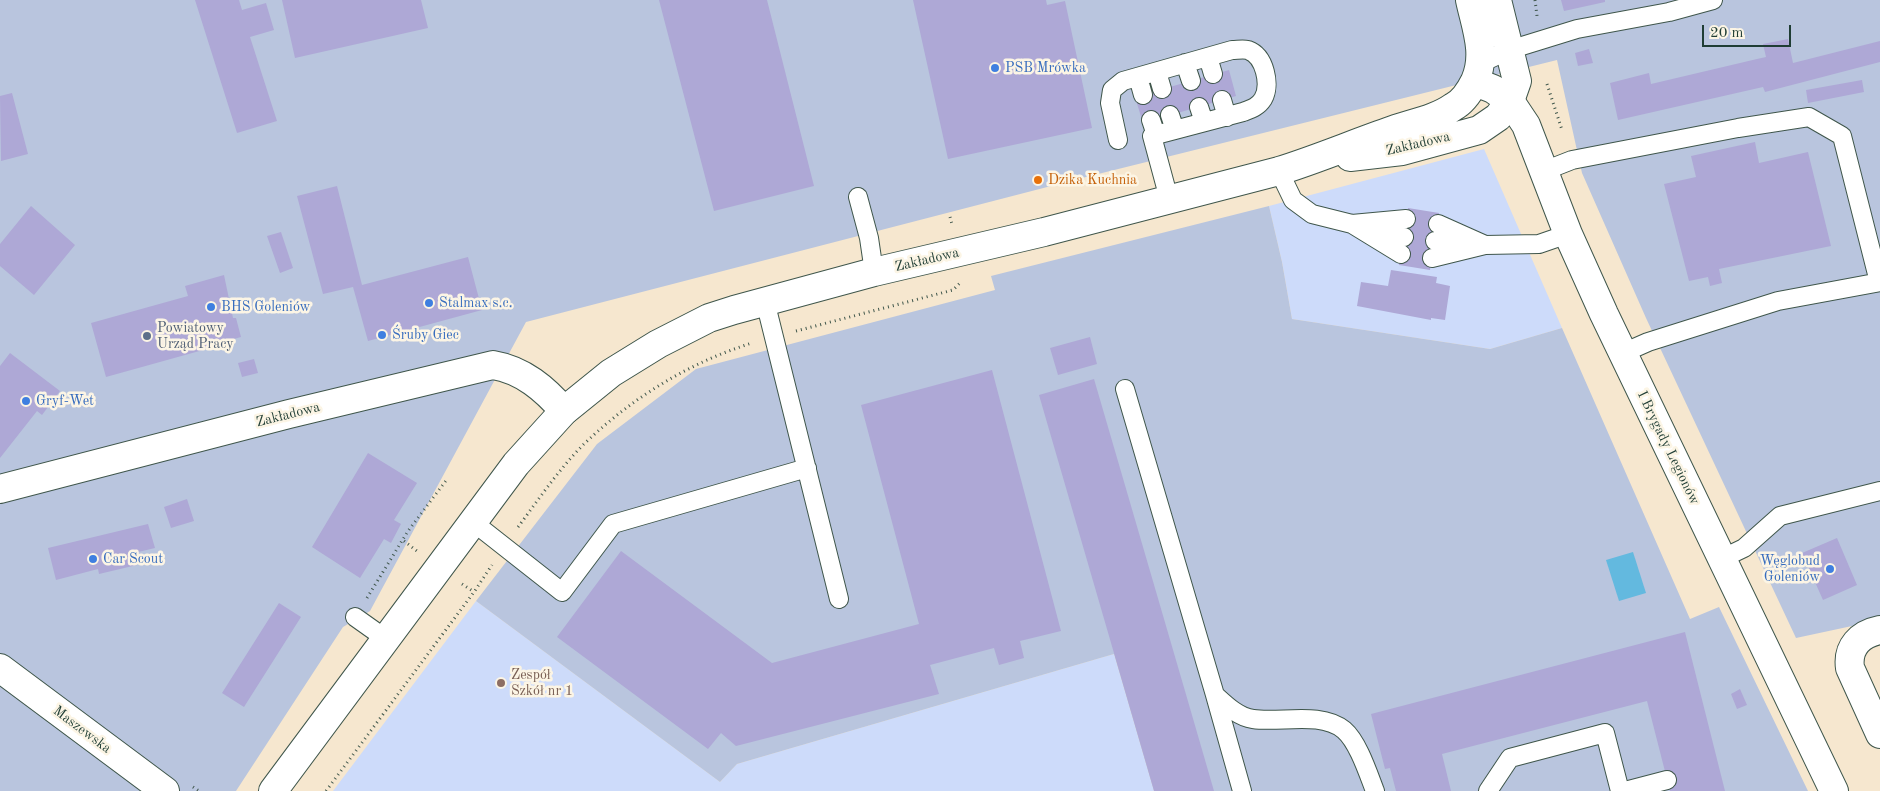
<!DOCTYPE html>
<html>
<head>
<meta charset="utf-8">
<style>
	body { margin:0 }
	#map { position:relative; width:1880px; height:791px; overflow:hidden; background:#f6e7cf; font-family:"Old Standard TT",serif }
	canvas { display:block }
	.scale { position:absolute; left:1702px; top:25px; width:89px; height:22px; box-sizing:border-box; border:2px solid #1f3d34; border-top:0; padding-left:6px; font-size:15px; line-height:18px; white-space:nowrap; color:#1f3d34; -webkit-text-stroke:4px #fcf5e5; paint-order:stroke }
</style>
</head>
<body>
<div id="map">
<canvas width="1880" height="791"></canvas>
<div class="scale">20 m</div>
</div>
<script>
const context = document.querySelector('canvas').getContext('2d');
context.lineJoin = 'round';
function paint(path, color) {
  context.fillStyle = color;
  context.fill(path, 'evenodd');
}
function strokePath(path, color, width, dash) {
  context.strokeStyle = color;
  context.lineWidth = width;
  context.lineCap = dash ? 'butt' : 'round';
  context.setLineDash(dash || []);
  context.stroke(path);
}
function drawText(font, color, halo, rows, align = 'center') {
  context.font = font + ' "Old Standard TT",serif';
  context.lineWidth = 5;
  context.setLineDash([]);
  context.textBaseline = 'middle';
  context.strokeStyle = halo;
  context.fillStyle = color;
  for (const [text, x, y, turn = 0] of rows) {
    context.save();
    context.translate(x, y);
    context.rotate((+turn || 0) * Math.PI / 180);
    context.textAlign = isNaN(turn) ? turn : align;
    if (halo) context.strokeText(text, 0, 0);
    context.fillText(text, 0, 0);
    context.restore();
  }
}
paint(new Path2D(`
	M1484 149 1562 328 1490 349 1292 319 1282 262 1269 206Z
	M476 601 720 782 737 764 1114 654 1154 791H333Z`), '#cddbfa');
paint(new Path2D(`
	M0 0H1880V620L1796 638 1646 318 1582 173 1557 60 1082 178 526 322 370 611 343 627 236 791H0Z
	M1269 206 1282 262 1292 319 1490 349 1562 328 1690 619 1719 607 1808 791H1154L1114 654 737 764 720 782 476 601 597 444 696 369 995 290 991 276Z`), '#b9c5de');
paint(new Path2D(`
	M1633 552 1646 593 1619 601 1606 560Z`), '#63b9df');
paint(new Path2D(`
	M195 0H239L242 10 266 3 274 30 250 37 277 121 237 133Z
	M282 0H421L428 28 295 58Z
	M659 0H767L814 186 714 211Z
	M913 0H1046L1047 5 1065 1 1092 128 948 159Z
	M1561 0H1605V2L1564 11Z
	M1788 39 1793 63 1880 41V62L1765 92 1763 87 1618 120 1610 83 1649 73 1651 84 1757 59 1766 57 1763 44Z
	M1589 49 1593 63 1578 66 1575 53Z
	M1229 70 1236 96 1143 123 1135 97Z
	M1862 80 1864 92 1808 103 1806 90Z
	M12 93 28 154 1 161 0 96Z
	M1755 142 1759 163 1808 152 1831 246 1719 269 1722 283 1710 286 1708 277 1689 281 1664 184 1696 177 1691 156Z
	M337 186 362 285 468 257 482 310 368 341 353 287 323 294 297 196Z
	M31 206 75 245 34 295 0 266V244Z
	M1408 208 1439 213 1430 270 1399 265Z
	M281 232 293 268 280 273 267 236Z
	M1391 270 1437 277 1436 283 1450 286 1445 320 1431 318V320L1357 306 1361 282 1388 286Z
	M224 275 233 318H236L241 337 202 348 203 350 106 377 91 323 188 296 185 286Z
	M1090 337 1097 364 1058 375 1050 348Z
	M10 353 60 391 42 415 37 411 0 458V366Z
	M254 359 258 373 242 377 238 363Z
	M992 370 1061 631 1020 641 1024 658 999 665 994 648 930 665 939 694 736 746 721 733 708 749 557 637 621 551 772 663 919 624 861 405Z
	M1094 379 1185 691 1214 791H1154L1143 753 1039 395Z
	M368 453 417 483 394 520 401 524 391 543 384 539 360 578 312 547Z
	M187 499 194 521 171 528 164 507Z
	M148 524 155 548 134 553 137 565 99 574 98 569 56 580 48 548Z
	M1837 538 1857 585 1823 600 1802 553Z
	M279 603 301 617 244 707 222 693Z
	M1685 632 1725 791H1670L1647 701 1442 754 1451 791H1396L1390 768 1385 769 1371 714Z
	M1740 689 1747 705 1737 709 1731 694Z`), '#aea8d6');
const service = new Path2D(`
	M1208 57 1213 74
	M1185 63 1191 81
	M1481 63 1509 50 1577 29 1669 12 1713 0
	M1157 72 1162 89
	M1138 77 1143 95
	M1222 100 1227 117
	M1199 107 1204 122
	M1170 115 1175 130
	M1151 120 1156 135
	M1118 140 1110 103 1112 90 1123 81 1232 50C1237 50 1243 49 1248 50 1265 56 1271 85 1263 99 1258 107 1251 109 1243 112L1152 136 1169 199
	M1279 171 1293 200 1312 214 1352 224 1401 254
	M1544 171 1572 160 1738 128 1809 117 1842 136 1879 282
	M858 197 869 238 874 272
	M1352 224 1406 219
	M1438 224 1485 245
	M1370 228 1404 237
	M1435 241 1469 244
	M1432 258 1485 245 1539 244 1568 234
	M765 301 839 599
	M1623 353 1648 342 1778 301 1880 282
	M1125 389 1215 695C1226 705 1238 717 1253 719 1281 723 1321 711 1344 730 1358 742 1368 773 1375 791
	M473 522 562 592 613 524 807 468
	M1721 559 1744 548 1780 516 1880 491
	M355 617 386 639
	M1215 695 1242 791
	M1488 791 1510 758 1605 733 1620 791
	M1625 791 1667 780`);
const minor = new Path2D(`
	M1475 82 1493 89 1510 101 1526 125 1568 234 1604 314 1834 791
	M0 489 289 414 493 365C523 370 545 389 564 411
	M1880 630C1860 634 1847 647 1850 668L1880 734`);
const tertiary = new Path2D(`
	M1350 157 1402 151 1479 130 1498 117 1510 101 1517 81 1497 0
	M0 668 165 791
	M273 791 516 464 564 411 611 373 658 344 709 318 734 310 874 272 1044 232 1279 171C1318 159 1355 143 1393 130 1413 123 1436 119 1453 107 1463 102 1470 91 1475 81 1487 54 1476 28 1470 0`);
strokePath(service, '#3f564b', 20);
strokePath(minor, '#3f564b', 30);
strokePath(tertiary, '#3f564b', 30);
strokePath(new Path2D(`
	M1535 0 1537 16
	M1547 84 1562 130
	M950 217 952 224
	M796 331 953 290 961 282
	M518 527C539 499 559 469 584 444 632 398 688 363 752 343
	M404 541 417 551
	M462 584 474 592
	M367 598 408 531 448 478
	M193 787 199 791
	M326 791 474 592 492 565`), '#3f564b', 3, [1, 4]);
strokePath(service, '#fff', 18);
strokePath(minor, '#fff', 28);
strokePath(tertiary, '#fff', 28);
for (const [x, y, r, color] of [
	[995,68,5,"#3f7fe0"],
	[1038,180,5,"#e8710a"],
	[429,303,5,"#3f7fe0"],
	[211,307,5,"#3f7fe0"],
	[382,335,5,"#3f7fe0"],
	[147,336,5,"#5c6f8a"],
	[26,401,5,"#3f7fe0"],
	[93,559,5,"#3f7fe0"],
	[1830,569,5,"#3f7fe0"],
	[501,683,5,"#8d6e63"]
]) {
  const dot = new Path2D();
  dot.arc(x, y, r, 0, 2 * Math.PI);
  context.fillStyle = color;
  context.fill(dot);
  strokePath(dot, '#fcf5e5', 2);
}
drawText('14px', '#366cbe', '#fcf5e5', [
	["PSB Mrówka",1005,68],
	["Stalmax s.c.",439,303],
	["BHS Goleniów",221,307],
	["Śruby Giec",392,335],
	["Gryf-Wet",36,401],
	["Car Scout",103,559],
	["Węglobud",1820,561,"right"],
	["Goleniów",1820,577,"right"]
], 'left');
drawText('14px', '#1f3d34', '#fcf5e5', [
	["Zakładowa",1418,144,-13],
	["Zakładowa",927,260,-13],
	["Zakładowa",288,415,-14],
	["I Brygady Legionów",1668,448,64],
	["Maszewska",82,730,37]
]);
drawText('14px', '#c56008', '#fcf5e5', [
	["Dzika Kuchnia",1048,180]
], 'left');
drawText('14px', '#4e5e75', '#fcf5e5', [
	["Powiatowy",157,328],
	["Urząd Pracy",157,344]
], 'left');
drawText('14px', '#785e54', '#fcf5e5', [
	["Zespół",511,675],
	["Szkół nr 1",511,691]
], 'left');
</script>
</body>
</html>
